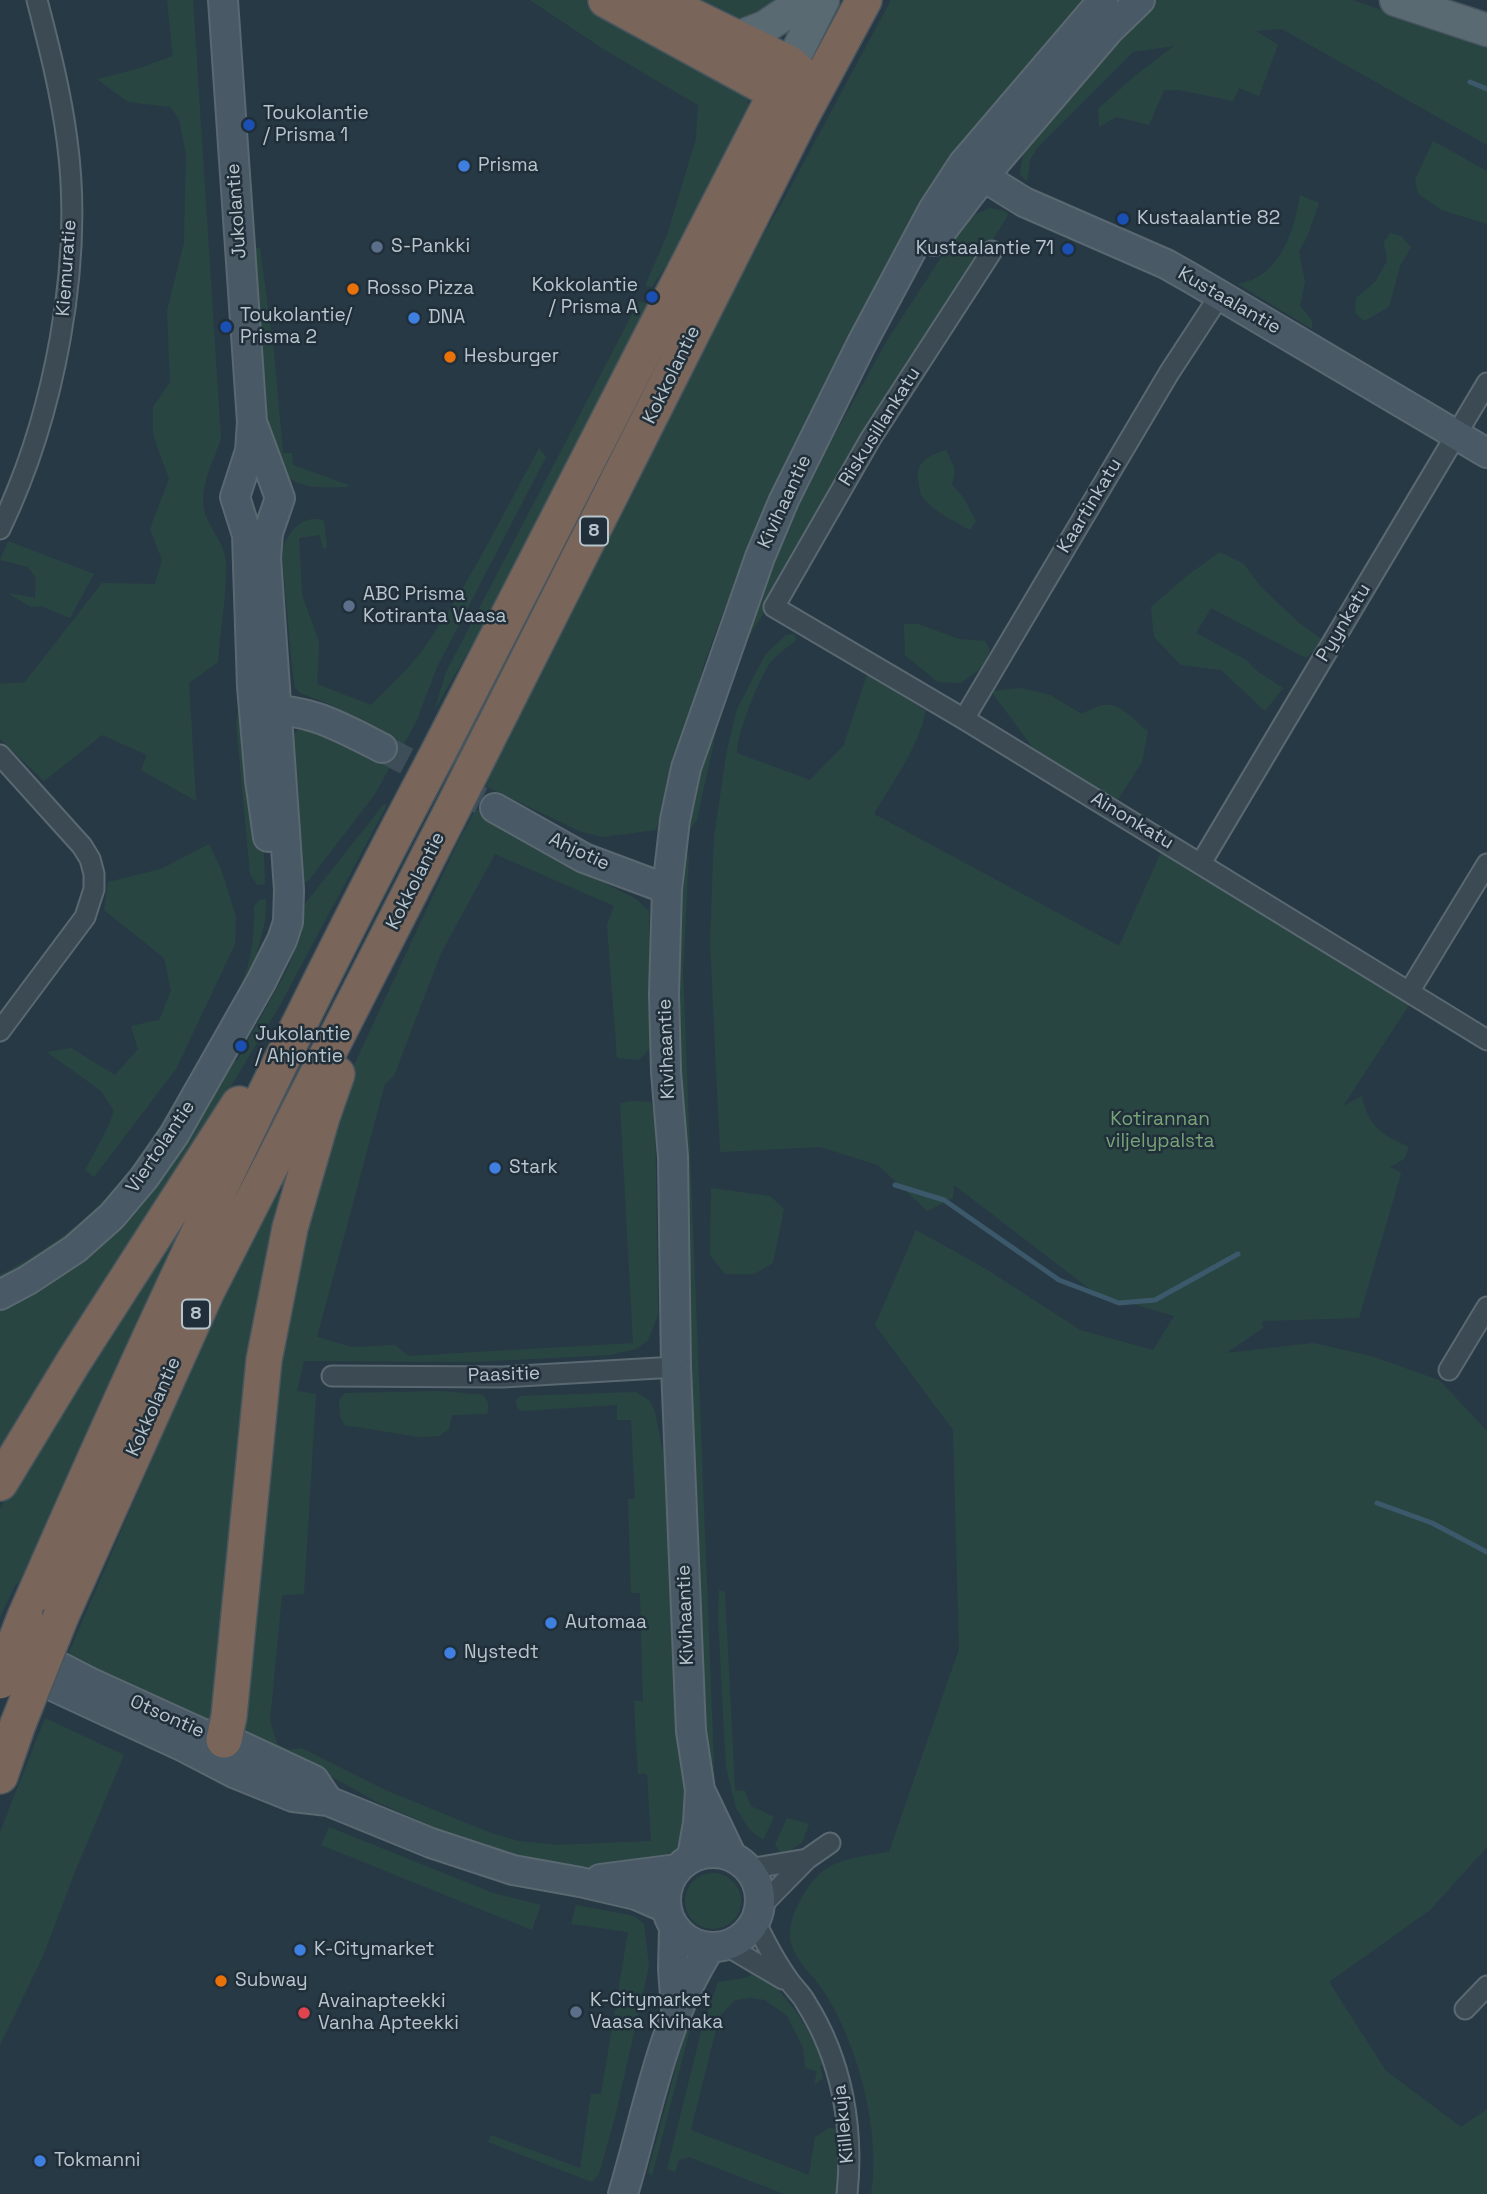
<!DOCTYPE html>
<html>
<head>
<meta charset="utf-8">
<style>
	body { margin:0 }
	canvas { display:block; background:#273944 }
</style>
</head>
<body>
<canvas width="1487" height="2194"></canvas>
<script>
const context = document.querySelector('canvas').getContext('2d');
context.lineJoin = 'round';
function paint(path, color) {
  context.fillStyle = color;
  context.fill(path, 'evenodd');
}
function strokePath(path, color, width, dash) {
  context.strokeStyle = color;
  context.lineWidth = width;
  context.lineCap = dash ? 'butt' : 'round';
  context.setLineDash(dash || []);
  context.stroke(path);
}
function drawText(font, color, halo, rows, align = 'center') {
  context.font = font + ' "Space Grotesk",sans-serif';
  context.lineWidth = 5;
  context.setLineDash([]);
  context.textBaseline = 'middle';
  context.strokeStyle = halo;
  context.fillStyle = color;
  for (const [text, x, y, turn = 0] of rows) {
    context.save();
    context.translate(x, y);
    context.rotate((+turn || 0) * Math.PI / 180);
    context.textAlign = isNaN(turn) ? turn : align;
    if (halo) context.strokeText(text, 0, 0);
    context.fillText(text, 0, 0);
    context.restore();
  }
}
paint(new Path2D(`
	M167 0H193L221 439C213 462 198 488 205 513 211 531 225 544 226 563 227 593 220 631 218 662L189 683 196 801 141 770 147 755 102 735 44 781 0 739V684L25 682 102 583 155 584 162 560 150 529 169 479 153 435V407L170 382 167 311 184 243 186 154 179 119 170 107 128 102 97 79 137 69 173 56Z
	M530 0H588L747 93 749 113 716 189 652 287 645 286 667 235 696 139 698 105 605 50Z
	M681 0H794L755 21H723Z
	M891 0H1093L1039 53 914 220 744 556 705 661 656 830 602 837 579 831 486 786 536 667 714 322 789 190Z
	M1155 0H1352L1487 46V145L1282 29 1256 31 1278 45 1259 96 1239 88 1233 101 1179 90H1164L1149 125 1116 117 1099 127 1098 109 1136 75 1174 46 1133 52 1037 148 1030 160 1027 181 1020 174 1024 149 1121 30Z
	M1433 141 1487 171V224L1442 210 1418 194 1415 180Z
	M1300 195 1319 203 1307 237 1299 251 1305 282 1300 306 1312 320V329L1238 284C1280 277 1294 232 1300 195Z
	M990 208 1005 211 1008 215 741 650 717 727 697 820 687 833 706 739 742 627 794 508 888 339 963 224 968 218Z
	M1390 233 1401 236 1411 247 1400 266 1389 307 1364 321 1355 313 1356 298 1375 282 1387 261 1384 242Z
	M254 248H260L274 353 283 453H292L293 465 349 485 346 487C331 487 310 489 296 482 272 470 269 434 266 411Z
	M639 301 648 304 574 466 434 711 446 672Z
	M539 448 546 457 437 667 416 722 404 744 329 704 300 693 295 688 293 675 282 557C283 536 302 512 324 521L327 548 323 549 320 535 299 538 302 595 319 642 317 684 371 705C391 685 413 665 429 641 471 580 504 513 539 448Z
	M946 450 955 470 952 485 963 497 976 521 970 530C955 521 929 510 921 494 919 490 919 483 918 478 916 460 932 455 946 450Z
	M8 541 94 574 70 618 41 606 31 607 8 593 35 598 36 578 28 567 0 560Z
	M1220 552 1244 564 1260 586 1298 622 1324 641 1306 658 1211 608 1196 633 1246 660 1258 672 1283 688 1265 711 1221 670 1181 665 1154 637 1151 607 1188 575Z
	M904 624H918L959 639 985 641 990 650 983 667 961 683 938 682 905 655Z
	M795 634 796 640C787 648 774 656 768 666 757 684 737 733 737 753L810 780 844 745 867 674 926 711C917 750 893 781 874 814L1119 946 1163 848 1413 999 1343 1106 1362 1096C1368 1126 1382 1135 1409 1147L1404 1159 1390 1167 1401 1173 1359 1318 1262 1321 1263 1328 1226 1353 1313 1343 1371 1356 1439 1380 1487 1431V1847L1430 1910 1329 1982 1386 2071 1461 2127 1487 2109V2194H871C882 2133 857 2041 823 1990 811 1972 792 1959 790 1936 788 1916 808 1883 823 1871 839 1858 870 1855 889 1852L959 1649 953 1430 875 1325 916 1230 986 1269 1080 1330 1153 1350 1174 1316 1095 1293 954 1185 953 1198 927 1211 878 1165 820 1147 720 1152 710 941 714 837 727 750 737 709 765 655 786 635Z
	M1021 688 1050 695 1082 714C1116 694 1120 709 1148 731L1142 762 1117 801 1038 755 991 691Z
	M241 697 263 827 265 884 257 885 250 874 236 723Z
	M300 729 319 732 391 765 375 794 309 880 301 884 291 736Z
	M384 804 387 805 280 1005 0 1467V1307L33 1290 229 1058 237 1061 289 966 297 942 304 905Z
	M476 809 531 837 552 857 636 899 649 911 650 1048 639 1060 617 1058 607 925 614 906 495 854 441 953 394 1076 385 1084 317 1337 352 1347 395 1345 408 1356 633 1343 620 1103 633 1101 651 1102 655 1117 658 1315 648 1340 636 1349 610 1355 473 1362 304 1361 297 1391 316 1394 304 1594 282 1595 270 1720 277 1744 290 1750 301 1748 385 1790 491 1833 519 1841 557 1845 651 1841 647 1774H638L634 1701H643L640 1593H631L628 1499H635L631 1420H617V1405L521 1411 517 1407 516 1400 521 1396 636 1392 650 1401 655 1412 663 1452 675 1564 690 1830 687 1845 675 1856 611 1870 566 1868 485 1849 379 1803 314 1767 259 1741 248 1733 241 1718 292 1253 348 1078 459 840Z
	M209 844 221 869 236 917 235 944 176 1069 94 1177 85 1170 107 1129 114 1111 101 1091 47 1052 71 1048 115 1075 138 1049 131 1026 159 1020 171 991 164 958 104 910 108 882 161 869Z
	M686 852 689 855 683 971 715 1790 706 1754 681 1081 676 1016 677 963Z
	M266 899 265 921 251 977 136 1172 68 1241 0 1283V1275C36 1256 71 1233 100 1204 143 1161 172 1106 202 1054 217 1028 235 1002 245 974 254 949 254 931 254 906L260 900Z
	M280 1181 279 1213 216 1726 67 1657 205 1336Z
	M711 1188 770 1196 784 1209 773 1263 754 1274H725L710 1255Z
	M195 1193 173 1254 20 1581 15 1585 0 1618V1509L107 1341Z
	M442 1391 483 1395C488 1401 490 1407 487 1414L452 1415 449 1429 439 1436 419 1437 344 1425 340 1416 339 1400 345 1393Z
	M719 1590 725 1592 735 1790 745 1791 751 1806 774 1817 763 1840 749 1829 736 1808 726 1767 718 1618Z
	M45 1718 124 1755 76 1869 43 1956 0 2045V1832Z
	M787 1818 809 1824 802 1843 782 1855 775 1845Z
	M329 1827 493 1893 541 1905 532 1930 321 1845Z
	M685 1901a28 28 0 1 1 56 0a28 28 0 1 1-56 0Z
	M576 1905 634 1916 644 1924 649 1966 616 2113 599 2174 592 2182 488 2142 491 2135 580 2168 591 2094H601L628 1932 571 1924Z
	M758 1971C791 1999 807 2025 824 2064L820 2066 823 2078 814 2085 817 2071 805 2068 803 2047 787 2016 765 2000 751 1998 735 2000 719 2017 691 2130 809 2175 815 2137 829 2128 837 2129 839 2168 836 2194H784L689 2157 679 2160 675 2172 667 2169 701 2032 718 1982 745 1978Z
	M702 1983 652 2176 648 2172 698 1984Z`), '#294542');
strokePath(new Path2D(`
	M1470 82 1487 89
	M895 1185 944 1200 1059 1280 1119 1303 1155 1300 1238 1254
	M1377 1503 1432 1523 1487 1552`), '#3b596b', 5);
strokePath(new Path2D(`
	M382 748 495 808`), '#3d4e59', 28, [28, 14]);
const street = new Path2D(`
	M992 251 871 438 774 607 964 719 1487 1040
	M0 529C54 417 84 264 67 140 61 93 49 46 37 0
	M964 719 1169 373 1220 295
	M0 755 82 846 90 859 94 874V889L85 917 0 1031
	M1201 863 1487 383
	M1409 992 1487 864
	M1449 1370 1487 1307
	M332 1376 502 1377 676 1367
	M749 1869 807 1859
	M760 1907 807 1859 830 1843
	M755 1921C765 1942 776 1963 790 1982 795 1989 802 1995 806 2003 842 2060 854 2128 847 2194
	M727 1946 783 1979
	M1465 2009 1487 1986`);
const secondary = new Path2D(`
	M223 0 252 422 250 451 235 497 247 535 252 687 260 780 268 837
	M963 164 1024 202 1166 264 1189 277 1487 453
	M934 241 983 177 1109 30 1140 0
	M257 710C307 707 339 726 382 748
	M495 808 584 858 667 889
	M0 1295 28 1280 75 1249 112 1216 144 1178 174 1135 261 982 282 940 288 922 289 890 266 558 268 533 280 498 252 422
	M27 1650 89 1682 201 1733 239 1745 314 1780 328 1801
	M18 1670 184 1747 236 1774 293 1797 328 1801 431 1843 513 1870 580 1882 636 1895 666 1908
	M700 1790 732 1857
	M666 1900a47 47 0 1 1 94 0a47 47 0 1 1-94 0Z
	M692 1857 698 1823 700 1790 691 1731 676 1367 673 1157 666 1072 664 994 667 889 675 820 686 768 760 557 784 500 862 343 933 210 963 164 1103 0
	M600 1879 677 1869
	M674 1928 673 1969 676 2009
	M623 2194C648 2111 662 2022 710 1948`);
const primary = new Path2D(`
	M1396 0 1487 30
	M737 38 765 27 805 0
	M780 86 823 0`);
const highway = new Path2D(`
	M606 0 776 93 799 98
	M659 0 790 64 806 79 813 93
	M439 751 776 93
	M473 768 800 119 864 0
	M0 1483 74 1361 239 1104
	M61 1616 206 1293 452 810
	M25 1617C147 1337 276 1061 418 791
	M224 1740 229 1716 264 1360 290 1228 322 1117 337 1074
	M0 1776 18 1724`);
strokePath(street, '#5a6871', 23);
strokePath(secondary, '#5a6871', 32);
strokePath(primary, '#485660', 35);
strokePath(highway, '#46555e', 38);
strokePath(street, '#3c4a53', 19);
strokePath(secondary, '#495a66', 28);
strokePath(primary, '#5a6a73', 32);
strokePath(highway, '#796559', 35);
const highwayBridge = new Path2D(`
	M418 791 439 751
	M452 810 473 768
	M0 1681 25 1617
	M18 1724 61 1616`);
strokePath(highwayBridge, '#46555e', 38, []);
strokePath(highwayBridge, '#796559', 35);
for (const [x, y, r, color] of [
	[249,125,7,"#1a4fb4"],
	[464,166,7,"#3f7fe0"],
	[1123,219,7,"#1a4fb4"],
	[377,247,7,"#5c6f8a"],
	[1068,249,7,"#1a4fb4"],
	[353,289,7,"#e8710a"],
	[652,297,7,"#1a4fb4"],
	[414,318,7,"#3f7fe0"],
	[226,327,7,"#1a4fb4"],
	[450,357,7,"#e8710a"],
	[349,606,7,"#5c6f8a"],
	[241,1046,7,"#1a4fb4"],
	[495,1168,7,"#3f7fe0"],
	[551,1623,7,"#3f7fe0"],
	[450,1653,7,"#3f7fe0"],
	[300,1950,7,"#3f7fe0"],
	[221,1981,7,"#e8710a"],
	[576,2012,7,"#5c6f8a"],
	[304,2013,7,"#e0444e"],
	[40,2161,7,"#3f7fe0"]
]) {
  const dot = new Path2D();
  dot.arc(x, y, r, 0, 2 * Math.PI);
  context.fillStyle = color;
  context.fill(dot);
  strokePath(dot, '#202f39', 2.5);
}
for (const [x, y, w] of [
	[594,531,28],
	[196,1314,28]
]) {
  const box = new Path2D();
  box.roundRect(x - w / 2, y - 14.5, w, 29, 5);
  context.fillStyle = '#202f39';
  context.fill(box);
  strokePath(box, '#b9c5cd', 2);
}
drawText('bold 18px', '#b9c5cd', null, [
	["8",594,531],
	["8",196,1314]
]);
drawText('19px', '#b9c5cd', '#202f39', [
	["Toukolantie",263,114],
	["/ Prisma 1",263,136],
	["Prisma",478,166],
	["Kustaalantie 82",1137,219],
	["S-Pankki",391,247],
	["Kustaalantie 71",1054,249,"right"],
	["Kokkolantie",638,286,"right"],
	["/ Prisma A",638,308,"right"],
	["Rosso Pizza",367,289],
	["Toukolantie/",240,316],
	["Prisma 2",240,338],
	["DNA",428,318],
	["Hesburger",464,357],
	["ABC Prisma",363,595],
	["Kotiranta Vaasa",363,617],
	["Jukolantie",255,1035],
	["/ Ahjontie",255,1057],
	["Stark",509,1168],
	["Automaa",565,1623],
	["Nystedt",464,1653],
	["K-Citymarket",314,1950],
	["Subway",235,1981],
	["K-Citymarket",590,2001],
	["Vaasa Kivihaka",590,2023],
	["Avainapteekki",318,2002],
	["Vanha Apteekki",318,2024],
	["Tokmanni",54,2161]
], 'left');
drawText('19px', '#b9c5cd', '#202f39', [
	["Jukolantie",237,211,-94],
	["Kiemuratie",67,268,-86],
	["Kustaalantie",1229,301,30],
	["Kokkolantie",672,375,-64],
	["Riskusillankatu",880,427,-58],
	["Kivihaantie",785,502,-65],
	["Kaartinkatu",1090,506,-59],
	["Pyynkatu",1344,623,-59],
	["Ainonkatu",1132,821,31],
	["Ahjotie",579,852,25],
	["Kokkolantie",416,881,-63],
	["Kivihaantie",667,1049,-92],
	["Viertolantie",161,1147,-56],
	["Paasitie",504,1375,-2],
	["Kokkolantie",154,1407,-66],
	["Kivihaantie",686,1615,-92],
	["Otsontie",167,1717,24],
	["Kiillekuja",844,2124,-96]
]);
drawText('19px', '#77a378', '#202f39', [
	["Kotirannan",1160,1120],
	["viljelypalsta",1160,1142]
]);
</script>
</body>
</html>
